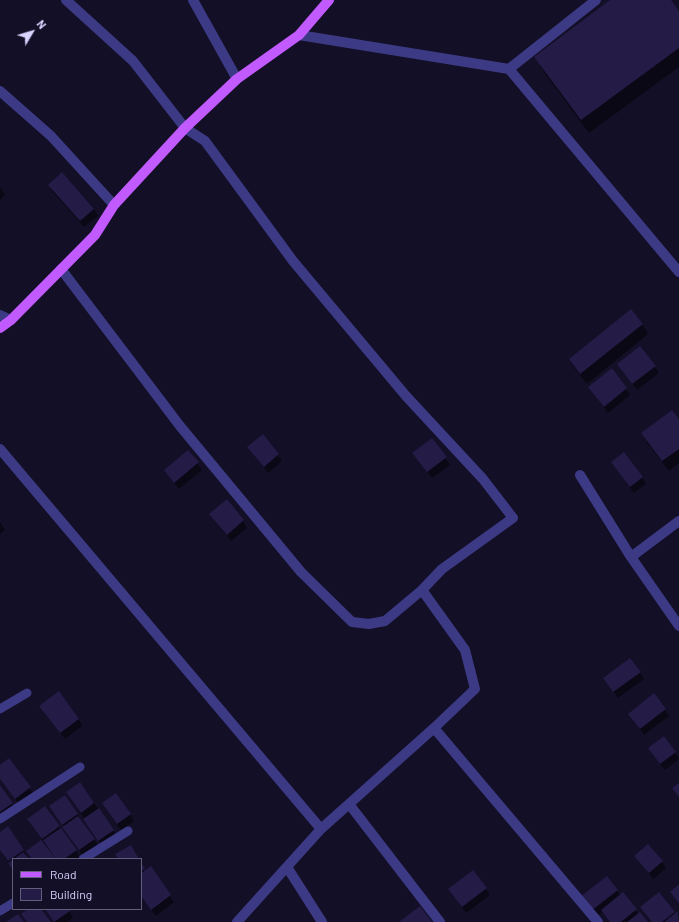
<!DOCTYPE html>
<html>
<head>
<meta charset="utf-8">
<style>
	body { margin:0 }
	#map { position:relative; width:679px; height:922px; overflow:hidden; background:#130f26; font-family:Barlow,sans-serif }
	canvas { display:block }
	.legend { position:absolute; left:12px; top:858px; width:130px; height:52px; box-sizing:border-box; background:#130f26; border:1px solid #625e7d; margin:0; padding:5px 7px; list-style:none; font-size:12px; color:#d9d4ff }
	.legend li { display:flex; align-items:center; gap:8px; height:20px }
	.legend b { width:20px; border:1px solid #625e7d }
	.north { position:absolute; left:12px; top:12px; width:40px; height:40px; -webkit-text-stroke:3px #130f26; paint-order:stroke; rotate:52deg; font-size:11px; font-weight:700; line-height:16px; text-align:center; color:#d9d4ff }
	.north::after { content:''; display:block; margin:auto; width:14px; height:18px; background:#d9d4ff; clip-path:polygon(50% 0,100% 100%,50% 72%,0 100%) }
</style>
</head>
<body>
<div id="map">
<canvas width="679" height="922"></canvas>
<ul class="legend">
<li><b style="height:5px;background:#c25bff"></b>Road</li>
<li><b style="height:11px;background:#241b47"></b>Building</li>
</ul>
<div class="north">N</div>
</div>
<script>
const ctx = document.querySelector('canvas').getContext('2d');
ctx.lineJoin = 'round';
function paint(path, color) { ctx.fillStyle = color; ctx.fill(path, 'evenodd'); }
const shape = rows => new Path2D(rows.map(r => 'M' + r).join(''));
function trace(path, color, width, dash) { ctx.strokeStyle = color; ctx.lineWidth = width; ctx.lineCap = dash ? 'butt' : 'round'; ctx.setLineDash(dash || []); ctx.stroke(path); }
paint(shape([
	[612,0,670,0,679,13,679,67,589,133,543,71,535,57],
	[62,173,94,209,98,216,84,227,53,192,49,185],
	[0,187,5,195,0,200],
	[642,324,648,334,587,384,576,370,570,360],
	[655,367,659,373,637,390,622,370],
	[612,369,630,395,608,413,589,387],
	[679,421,679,463,669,471,648,444,642,434],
	[263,435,282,461,268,473,249,447],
	[432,439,450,465,432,478,413,453],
	[188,451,202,470,179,489,165,471],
	[612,462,642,477,646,484,634,493],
	[227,501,243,521,247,528,231,541,215,521,211,514],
	[0,522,5,530,0,534],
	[640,672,644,679,618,698,604,679],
	[665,710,669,716,644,735,629,714],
	[44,713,79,719,82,726,65,739],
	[675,752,679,759,665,770,653,755],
	[9,760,34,795,20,805,0,779,0,767],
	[0,787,16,810,0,821],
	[71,799,94,803,117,837,103,847],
	[103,804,130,814,134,821,121,830],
	[55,813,77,814,98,846,83,856],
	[32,826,59,826,80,857,77,859,32,859,27,851,51,855,53,854],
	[0,833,23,850,27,857,26,857,27,859,13,859,13,870,0,850],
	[636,856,662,862,666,868,653,879],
	[141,864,145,871,150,868,174,902,156,916,141,896],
	[473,871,490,895,466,913,449,889],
	[617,891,620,896,647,922,610,922,603,912,595,917,585,904],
	[642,907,674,912,675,915,678,912,679,914,679,922,652,922],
	[45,909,68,909,73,918,67,922,54,922]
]), '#0007');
paint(shape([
	[610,0,671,0,679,11,679,48,581,120,534,57],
	[62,172,94,209,80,221,48,185],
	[631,309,643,324,580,374,569,359],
	[640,346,656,366,632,384,617,364],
	[612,368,627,388,604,407,588,387],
	[672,410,679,419,679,449,662,461,641,433],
	[263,434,279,454,264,467,247,447],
	[432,438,447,457,427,472,412,453],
	[188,450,199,462,174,483,164,470],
	[624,452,643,477,630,487,611,462],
	[227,499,244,520,227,535,209,514],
	[630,658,641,672,613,692,603,678],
	[59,691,79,719,60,733,39,706],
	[654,693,666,709,640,729,628,714],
	[664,736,676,752,660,764,648,748],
	[9,758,31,787,15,799,0,779,0,765],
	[80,782,94,803,81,813,66,792],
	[679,783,679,797,672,788],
	[0,785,13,803,0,812],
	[116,793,131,814,117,824,102,803],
	[65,795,78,814,62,825,49,806],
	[45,806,60,826,42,839,27,819],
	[99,808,114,830,98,841,83,819],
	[78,816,95,839,79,850,62,827],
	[8,826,24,850,8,861,0,850,0,832],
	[61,828,77,850,64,859,56,859,43,840],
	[41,840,56,859,32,859,26,851],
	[648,844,663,861,649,873,634,856],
	[131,845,139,859,118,859,115,854],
	[23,852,29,859,14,859],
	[13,859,13,870,8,863],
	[141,862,145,869,141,871],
	[151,866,171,895,151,910,141,896,141,873],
	[473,870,487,888,462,907,448,889],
	[607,876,618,890,591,911,580,897],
	[679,884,679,903,670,892],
	[623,892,637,909,621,922,610,922,601,910],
	[659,892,675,912,662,922,652,922,640,907],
	[420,906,432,922,399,922],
	[28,909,41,909,51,922,27,922,21,914],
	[45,909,69,909,70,911,54,922],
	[678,911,679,922,664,922],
	[640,912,648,922,627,922],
	[18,914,24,922,6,922]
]), '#241b47');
trace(shape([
	[0,709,27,693],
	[0,819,80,767],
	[83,859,128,831],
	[0,911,13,903]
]), '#3d3a85', 9);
trace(shape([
	[193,0,237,79],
	[596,0,509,69,679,272],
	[299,35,509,69],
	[0,91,51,136,114,205],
	[61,269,180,426,301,572,352,622,369,624,385,621,422,590,442,569,513,518,483,479,406,396,293,261,205,141,185,128,133,61,66,0],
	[0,315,11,320],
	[0,449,321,829],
	[580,475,631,557,679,626],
	[631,557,679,521],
	[434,728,598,922],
	[349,804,440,922],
	[287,867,322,922],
	[237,922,321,829,434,728,475,689,465,650,422,590]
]), '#3d3a85', 10);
trace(shape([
	[0,328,11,320,95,235,114,205,185,128,237,79,299,35,329,0]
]), '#c25bff', 10);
</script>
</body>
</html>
